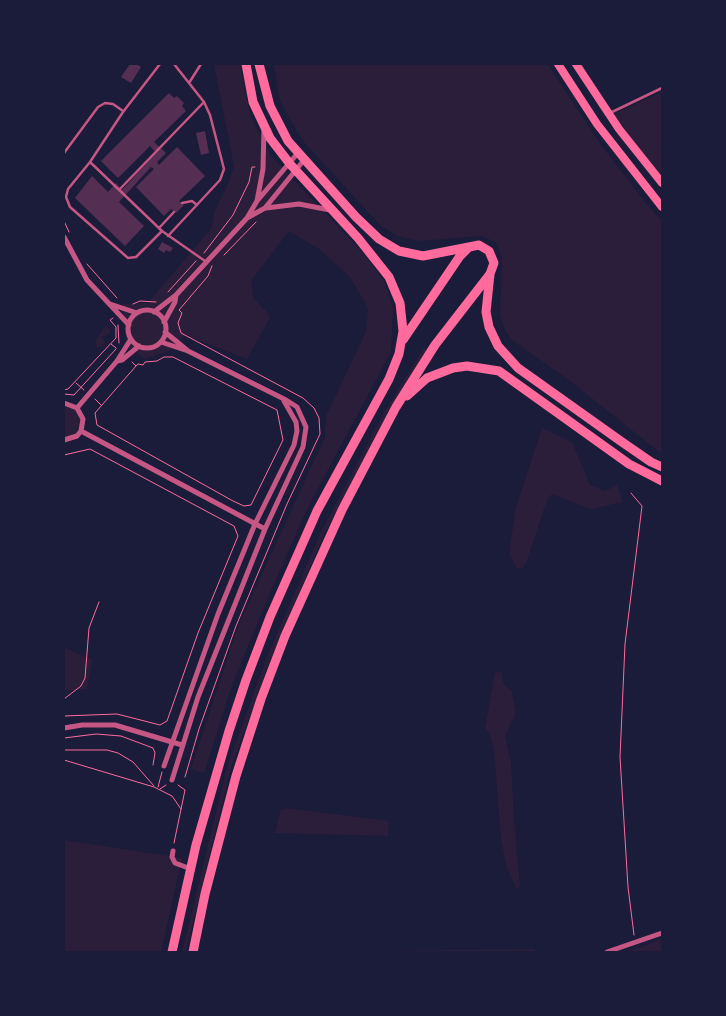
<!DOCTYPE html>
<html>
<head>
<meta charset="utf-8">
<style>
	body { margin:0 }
	#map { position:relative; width:726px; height:1016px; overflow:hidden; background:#1b1b3a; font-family:"Libre Baskerville",serif }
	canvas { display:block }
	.frame { position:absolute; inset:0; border:65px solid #1b1b3a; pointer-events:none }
</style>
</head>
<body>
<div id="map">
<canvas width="726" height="1016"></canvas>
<div class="frame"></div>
</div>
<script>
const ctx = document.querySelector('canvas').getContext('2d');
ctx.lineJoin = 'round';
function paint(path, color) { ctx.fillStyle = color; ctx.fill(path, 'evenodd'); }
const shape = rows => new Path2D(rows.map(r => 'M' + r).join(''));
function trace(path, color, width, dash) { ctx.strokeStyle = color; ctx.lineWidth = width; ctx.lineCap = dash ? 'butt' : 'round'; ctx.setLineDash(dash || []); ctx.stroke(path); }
paint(shape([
	[214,64,240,64,250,115,271,156,367,257,385,283,393,308,391,352,308,507,273,586,233,682,204,773,191,769,238,626,325,437,326,416,366,332,368,308,350,277,319,249,289,231,251,281,254,299,267,312,270,318,247,359,185,335,169,351,145,359,126,345,122,304,148,303,202,239,211,229,215,210,228,184,234,167],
	[274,64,547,64,601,145,645,202,662,221,662,454,565,377,513,341,506,332,500,316,502,259,497,243,482,236,419,241,397,236,380,225,302,140,280,101],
	[662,92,662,183,612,115],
	[106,325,111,331,108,335,102,337,105,342,102,347,97,348,95,341],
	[424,347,427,350,386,416,324,535,270,661,231,768,186,952,182,952,227,767,266,659,320,534,383,414],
	[65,406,75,409,80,417,81,423,77,433,64,438],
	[542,428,572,442,590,485,605,491,617,485,623,502,591,509,552,494,547,500,527,561,523,568,517,569,509,553,516,507],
	[64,647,92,660,87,689,64,691],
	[501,671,504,684,512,692,516,712,505,736,511,762,514,819,520,886,517,890,507,868,501,840,494,749,490,735,485,728,495,673],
	[286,808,389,821,388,836,275,833,280,811],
	[64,840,182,858,161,952,64,952],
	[662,939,662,952,623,952,641,947],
	[534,949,536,952,291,952]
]), '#2a1e3b');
paint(shape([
	[130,64,136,64,141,67,131,83,121,77],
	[169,93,174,98,177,96,184,103,182,106,186,111,154,142,166,153,157,162,159,165,177,147,205,176,179,201,184,205,176,213,171,209,164,216,136,187,154,169,151,167,119,202,144,226,125,246,75,198,92,176,108,192,116,183,122,190,156,153,150,146,118,178,101,161],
	[205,131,209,153,201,155,196,133],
	[162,242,173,248,170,252,166,250,164,253,158,249]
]), '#542f53');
trace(shape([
	[64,221,69,232],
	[204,253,233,215,249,182,252,167,255,167],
	[224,255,256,222],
	[87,264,117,298],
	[168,292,196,261],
	[133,304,140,301,156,302],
	[118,325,119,343],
	[111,344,116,348],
	[132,362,136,366,138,364,143,365,145,362,157,361,164,357,173,357,277,410,283,440,251,505,244,506,233,501,97,425,95,413,136,366],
	[76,383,84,390],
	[64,390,68,389,116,338,116,327,110,320,113,318],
	[64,394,74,395,116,349],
	[95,399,101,405],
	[64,455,90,449,234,526,238,536,198,633,167,721,160,725,117,714,64,716],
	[631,493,642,506,625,644,620,757,628,887,634,935],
	[64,699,81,686,85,678,89,628,99,602],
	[64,738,96,734,121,736,153,748,155,753,153,765],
	[64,750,107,750,118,753,133,762,154,786],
	[64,760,154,787,172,796,181,809],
	[185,777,199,729,236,626,287,504,320,434,319,418,314,408,303,398,181,333,178,323,182,313,179,310,208,276,212,266],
	[158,787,162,772],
	[160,789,166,785],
	[174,843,185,790,178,785]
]), '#ff6b9d', 1);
trace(shape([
	[160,64,123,112,90,162,68,189,66,197,70,207,128,258,136,257,162,231],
	[189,83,201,64],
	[610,113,662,88],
	[64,153,98,107,105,103,113,104,123,111],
	[90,162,162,231,205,261],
	[119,190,204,102],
	[182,203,192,201,197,205],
	[159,228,174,212],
	[168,236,220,180,224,169,210,115,204,102,174,64]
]), '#c65784', 2.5);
trace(shape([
	[257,201,263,169,264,128],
	[266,208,299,204,330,210],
	[247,218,265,208,304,160],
	[64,237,87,280,129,325],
	[110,304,137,313],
	'128 329a19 19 0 1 1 38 0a19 19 0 1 1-38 0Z',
	[154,312,176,295,247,218,257,201,297,154],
	[164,322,175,302,176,295],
	[165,332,188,351],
	[161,342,188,351,286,400,297,407,306,427,303,447,265,529,198,697,172,780],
	[117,361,122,360,139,346],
	[64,403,77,408,83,419,81,431,77,436,64,440],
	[77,408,117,361,131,339],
	[81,431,265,529],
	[64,728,82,725,115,725,182,745],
	[164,766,218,614,255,524,294,445,297,431,296,422,284,401],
	[173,851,172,857,175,863,191,869],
	[607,952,662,933]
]), '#c65784', 5);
trace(shape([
	[558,64,597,124,662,207],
	[576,64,619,129,662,183]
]), '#ff6b9d', 8);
trace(shape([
	[490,274,486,312,489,327,498,346,518,368,622,442,651,462,662,467],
	[403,340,460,256,469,247],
	[407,396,427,378,453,368,467,366,499,371,629,464,662,481],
	[172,952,196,845,229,731,246,680,270,617,317,511,389,379,399,354,403,331,400,303,389,277,358,238,290,164,270,138,253,102,246,64],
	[193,952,205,894,236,776,261,699,285,636,342,510,396,407,435,345,490,274,494,263,489,251,479,245,423,256,399,251,379,239,356,217,288,141,270,106,259,64]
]), '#ff6b9d', 9);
</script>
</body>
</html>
